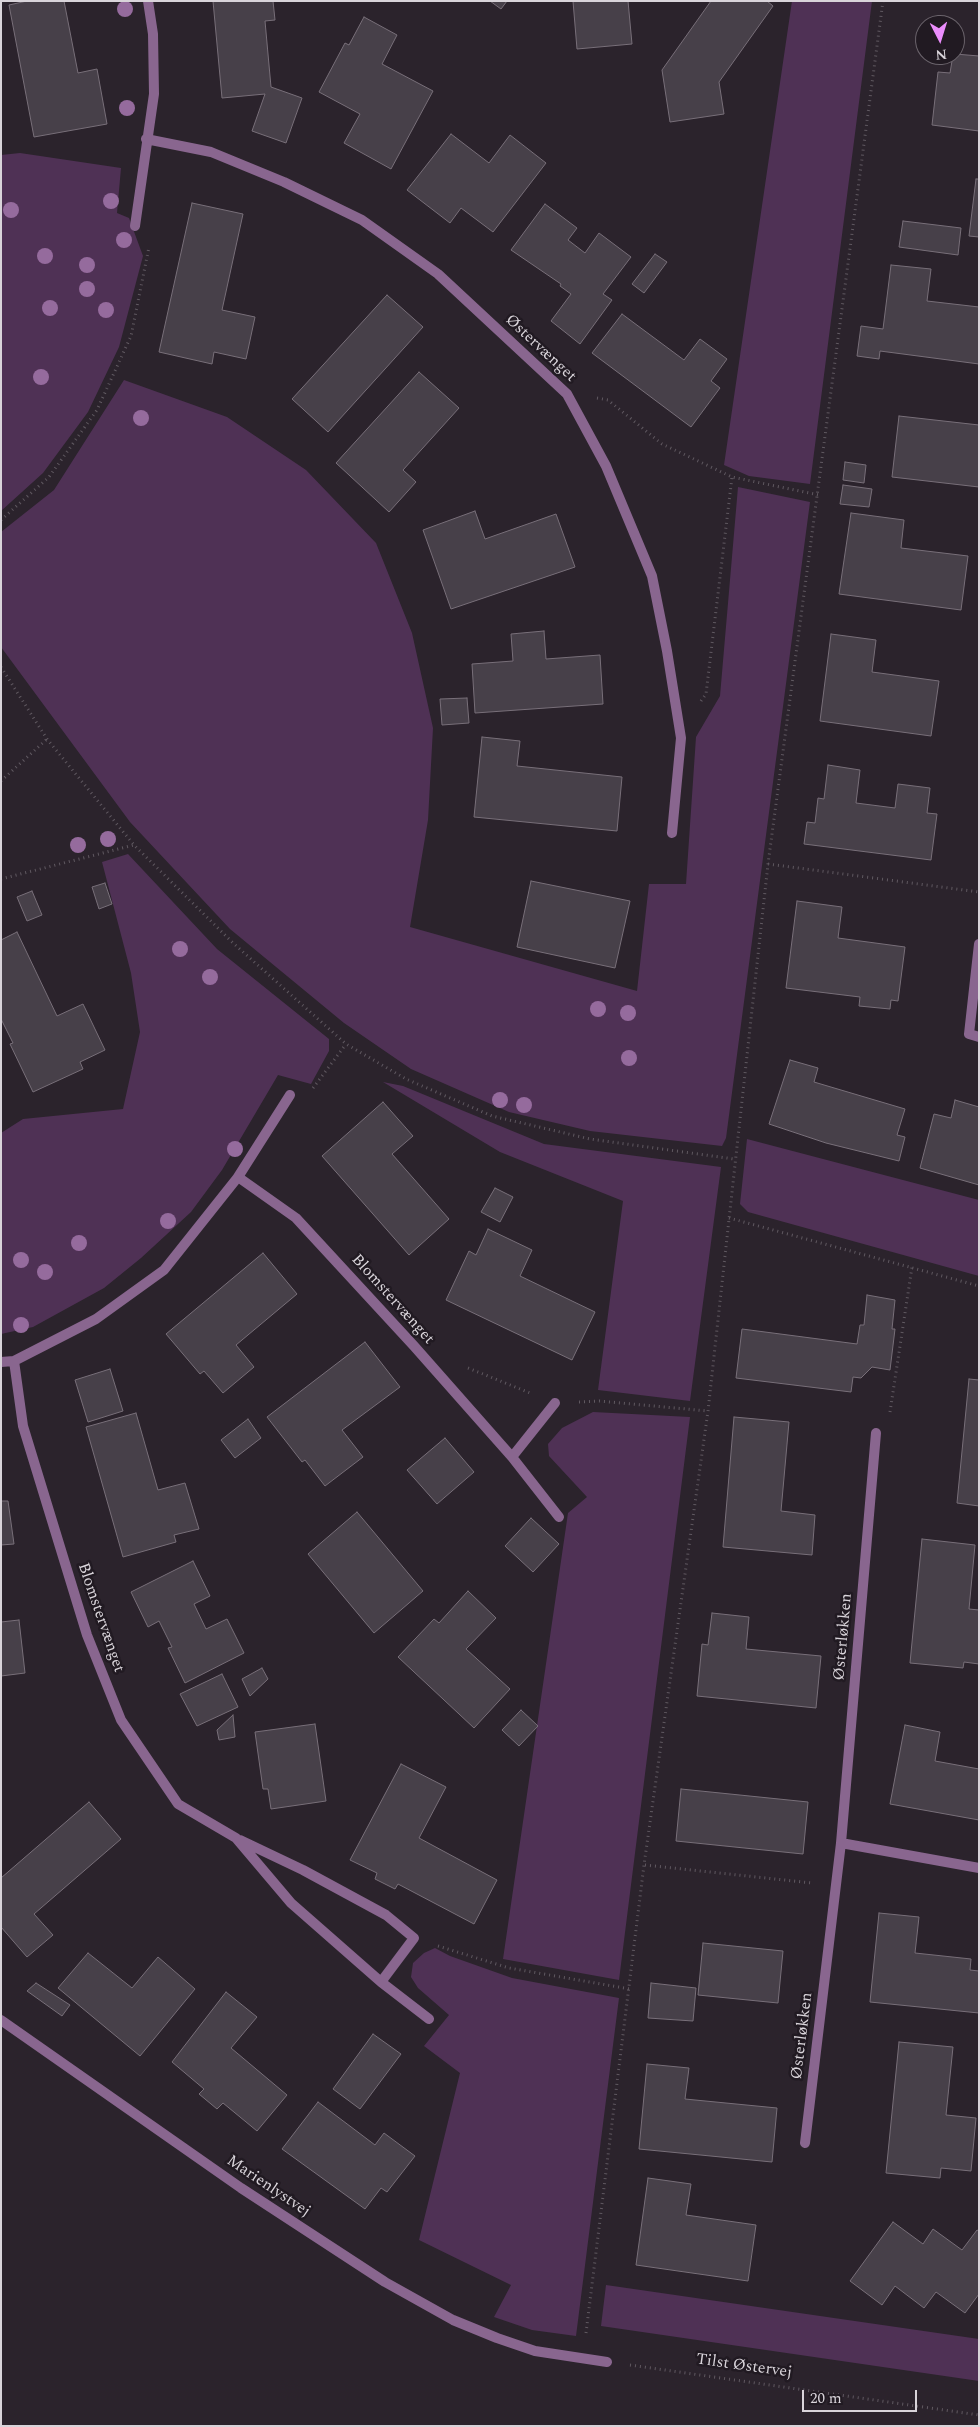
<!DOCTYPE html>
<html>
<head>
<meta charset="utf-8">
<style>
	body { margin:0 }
	#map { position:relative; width:980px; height:2427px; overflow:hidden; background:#2b232c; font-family:Spectral,serif }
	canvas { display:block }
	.frame { position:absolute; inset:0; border:2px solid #d9d4da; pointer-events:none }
	.north { position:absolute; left:915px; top:15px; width:50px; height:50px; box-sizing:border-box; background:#211a22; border:1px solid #6b646c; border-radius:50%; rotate:175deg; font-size:14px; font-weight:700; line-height:20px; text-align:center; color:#d9d4da }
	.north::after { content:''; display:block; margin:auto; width:18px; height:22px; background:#eb8dfc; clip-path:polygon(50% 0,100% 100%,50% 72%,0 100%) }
	.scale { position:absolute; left:802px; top:2390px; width:115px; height:22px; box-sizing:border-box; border:2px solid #d9d4da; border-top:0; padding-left:6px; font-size:15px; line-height:18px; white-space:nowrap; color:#d9d4da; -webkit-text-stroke:4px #211a22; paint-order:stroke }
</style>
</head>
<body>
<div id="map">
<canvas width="980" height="2427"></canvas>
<div class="frame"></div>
<div class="north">N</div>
<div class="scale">20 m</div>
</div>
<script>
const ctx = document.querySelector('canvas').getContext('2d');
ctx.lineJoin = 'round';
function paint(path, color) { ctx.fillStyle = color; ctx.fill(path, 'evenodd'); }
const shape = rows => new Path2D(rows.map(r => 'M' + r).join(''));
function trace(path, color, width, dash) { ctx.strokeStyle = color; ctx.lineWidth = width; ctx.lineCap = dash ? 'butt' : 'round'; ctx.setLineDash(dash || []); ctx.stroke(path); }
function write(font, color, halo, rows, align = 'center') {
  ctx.font = font + ' Spectral,serif'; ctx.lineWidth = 5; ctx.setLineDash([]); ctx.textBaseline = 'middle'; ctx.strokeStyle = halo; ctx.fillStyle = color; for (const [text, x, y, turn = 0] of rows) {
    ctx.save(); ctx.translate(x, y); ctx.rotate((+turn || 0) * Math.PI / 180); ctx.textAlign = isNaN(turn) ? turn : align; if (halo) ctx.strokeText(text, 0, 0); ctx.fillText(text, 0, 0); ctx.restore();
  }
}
paint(shape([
	[792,1,872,1,810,484,749,476,724,465],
	[20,153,121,168,117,213,129,218,143,256,119,347,88,412,43,473,1,511,1,155],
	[124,380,227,417,306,470,376,543,412,633,433,728,428,820,410,927,637,991,649,884,686,884,696,737,720,696,738,487,810,502,726,1138,722,1146,590,1131,509,1112,411,1069,344,1023,230,929,130,822,1,647,1,532,54,490],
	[128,854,217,949,329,1039,329,1051,311,1084,278,1075,222,1170,191,1212,141,1258,104,1288,33,1327,1,1334,1,1133,23,1119,123,1109,140,1032,131,973,102,862],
	[383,1082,403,1086,544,1144,721,1167,690,1401,598,1390,623,1201,500,1152],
	[747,1139,979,1200,979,1276,748,1212,740,1204],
	[593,1412,690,1417,619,1980,503,1959,568,1513,587,1497,549,1456,548,1444,562,1428],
	[435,1948,450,1956,512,1978,619,1998,576,2336,532,2330,494,2317,511,2285,419,2240,460,2073,424,2046,449,2015,418,1988,411,1977,413,1963,424,1953],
	[606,2285,979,2339,979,2381,601,2326]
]), '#4f3155');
const building = shape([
	[27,1,64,1,78,73,97,69,107,124,34,137,9,5,27,1],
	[213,1,273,1,275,20,265,21,271,87,302,98,286,143,252,131,265,94,222,98,213,1],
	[490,1,507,1,501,9,490,1],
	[573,1,628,1,632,44,577,49,573,1],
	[711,1,767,1,773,6,719,82,724,114,670,122,662,70,711,1],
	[364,17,397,35,382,64,433,91,391,169,344,143,360,114,319,92,345,43,349,45,364,17],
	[955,54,979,56,979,131,932,125,938,72,950,73,953,55,955,54],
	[451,134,489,163,510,135,546,163,493,232,461,208,450,223,407,190,451,134],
	[976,179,979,179,979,237,969,236,976,179],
	[192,203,243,214,222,310,255,317,246,359,214,352,212,364,159,352,192,203],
	[545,204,577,228,568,240,585,253,599,233,631,257,603,294,612,300,580,344,551,321,571,294,560,286,561,284,511,250,545,204],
	[903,221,961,228,958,255,899,247,903,221],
	[655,254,667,262,644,293,632,284,655,254],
	[891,265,931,269,927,301,979,307,979,364,880,351,879,359,857,356,861,326,883,329,891,265],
	[387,295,423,327,328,432,292,399,387,295],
	[622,314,684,360,700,339,727,359,711,381,720,388,691,427,592,353,622,314],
	[419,372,459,408,403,470,416,482,389,512,336,463,419,372],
	[899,416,979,425,979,487,892,477,899,416],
	[845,462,866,465,864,483,843,480,845,462],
	[843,485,872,489,869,507,840,504,843,485],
	[475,511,485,539,556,514,575,567,451,609,423,530,475,511],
	[851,513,904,520,901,548,968,556,961,610,839,594,851,513],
	[544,631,546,659,600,655,603,704,475,713,472,664,513,661,511,634,544,631],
	[831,634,876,640,872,672,939,681,931,736,820,721,831,634],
	[467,698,469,723,442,725,440,699,467,698],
	[482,737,520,741,517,766,622,777,617,831,474,817,482,737],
	[828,765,860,770,856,803,895,808,898,784,930,788,927,813,937,814,931,860,804,844,807,822,815,823,818,798,824,799,828,765],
	[531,881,630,901,615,968,517,947,531,881],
	[105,883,112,904,99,909,92,887,105,883],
	[32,891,42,915,27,921,17,897,32,891],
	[797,901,842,907,838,938,905,947,898,1001,891,1000,890,1009,859,1006,860,997,786,988,797,901],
	[17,932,57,1016,83,1004,105,1050,80,1062,83,1069,33,1092,10,1044,13,1043,1,1019,1,940,17,932],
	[790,1060,818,1068,814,1082,905,1109,897,1135,905,1137,899,1161,826,1143,769,1124,790,1060],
	[955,1100,979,1107,979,1185,920,1168,934,1114,951,1118,955,1100],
	[383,1102,413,1136,392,1154,449,1219,409,1255,322,1156,383,1102],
	[495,1188,513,1197,500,1222,481,1212,495,1188],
	[488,1229,532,1250,520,1276,595,1312,572,1360,446,1300,469,1251,476,1255,488,1229],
	[263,1253,297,1294,236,1345,254,1367,223,1393,204,1371,200,1374,166,1334,263,1253],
	[867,1295,895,1300,892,1329,895,1329,890,1370,872,1367,861,1378,853,1377,851,1392,736,1378,742,1329,857,1344,860,1325,864,1325,867,1295],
	[365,1342,400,1387,342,1430,363,1457,325,1486,305,1460,302,1462,267,1417,365,1342],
	[110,1369,123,1411,88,1422,75,1380,110,1369],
	[969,1379,979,1380,979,1506,957,1503,969,1379],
	[136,1413,158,1490,185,1483,199,1529,174,1535,176,1542,123,1557,86,1427,136,1413],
	[734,1417,789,1422,781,1511,815,1515,812,1555,723,1547,734,1417],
	[248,1419,261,1438,235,1458,221,1440,248,1419],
	[445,1438,474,1472,437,1504,407,1470,445,1438],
	[1,1501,8,1501,14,1544,1,1545,1,1501],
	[357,1512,423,1591,374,1633,308,1554,357,1512],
	[531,1518,559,1544,533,1572,505,1546,531,1518],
	[922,1539,975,1545,969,1609,979,1610,979,1664,964,1662,963,1668,910,1663,922,1539],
	[193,1561,210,1596,194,1604,206,1629,227,1619,244,1653,185,1683,168,1648,172,1647,159,1621,148,1627,131,1592,193,1561],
	[468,1591,496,1618,466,1649,510,1689,474,1728,398,1657,434,1619,439,1623,468,1591],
	[712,1613,749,1617,746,1649,821,1656,816,1708,697,1696,702,1644,708,1645,712,1613],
	[19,1620,25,1673,1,1676,1,1622,19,1620],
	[262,1668,268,1679,250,1696,242,1679,262,1668],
	[222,1674,238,1707,197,1726,180,1694,222,1674],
	[521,1710,538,1726,519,1746,502,1730,521,1710],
	[233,1715,235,1737,219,1740,217,1730,233,1715],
	[315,1724,326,1801,271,1809,268,1789,263,1789,255,1732,315,1724],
	[905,1725,940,1732,935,1761,979,1769,979,1820,890,1804,905,1725],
	[401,1764,446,1787,419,1838,497,1880,474,1924,398,1884,395,1889,375,1879,377,1873,350,1860,401,1764],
	[681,1789,808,1802,803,1854,676,1841,681,1789],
	[89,1802,121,1839,34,1914,53,1935,27,1957,1,1927,1,1878,89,1802],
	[879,1913,919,1917,915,1953,971,1959,970,1970,979,1971,979,2013,870,2002,879,1913],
	[703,1943,783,1951,778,2003,698,1995,703,1943],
	[88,1953,132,1988,158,1957,195,1989,140,2056,58,1988,88,1953],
	[36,1983,70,2005,62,2016,27,1991,36,1983],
	[651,1983,696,1988,693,2021,648,2018,651,1983],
	[226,1992,257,2017,231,2048,287,2095,257,2131,223,2103,217,2109,199,2094,204,2089,172,2062,226,1992],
	[373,2034,401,2054,360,2109,333,2089,373,2034],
	[899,2042,953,2047,946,2115,976,2118,971,2171,941,2168,940,2178,886,2173,899,2042],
	[647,2064,689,2068,685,2099,777,2108,772,2162,639,2149,647,2064],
	[318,2102,375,2145,384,2133,415,2156,387,2192,381,2188,365,2209,282,2149,318,2102],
	[648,2178,691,2184,686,2215,756,2225,748,2281,636,2265,648,2178],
	[893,2222,923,2244,933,2229,962,2250,977,2230,979,2231,979,2294,965,2313,936,2292,924,2308,895,2286,882,2305,850,2281,893,2222]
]);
paint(building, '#474049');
trace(building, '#786f79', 1);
trace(shape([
	[597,398,608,400,662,444,732,477,819,495],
	[1,520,49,477,97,410,131,336,149,247],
	[1,667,47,739,134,845,233,943,346,1044,406,1079,492,1116,590,1139,734,1159],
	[701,701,706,694,732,477],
	[1,781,47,739],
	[768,864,979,892],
	[1,879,134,845],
	[313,1088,346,1044],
	[729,1218,979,1286],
	[468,1368,530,1393],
	[579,1402,599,1401,708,1411],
	[890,1412,912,1267],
	[645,1865,812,1883],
	[438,1946,509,1968,630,1989],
	[586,2333,644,1865,708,1411,768,864,883,1],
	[630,2365,979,2415]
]), '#605961', 3, [1, 4]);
trace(shape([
	[146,139,211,152,284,182,362,220,438,274,567,394,606,466,652,576,667,651,681,738,672,833],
	[135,226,154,94,153,34,148,1],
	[979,944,969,1034,979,1037],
	[238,1177,296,1218,414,1346,512,1457,559,1517],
	[14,1361,23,1426,87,1635,121,1720,178,1804,236,1838,291,1903,381,1982,429,2019],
	[1,1362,14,1361,96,1319,164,1270,238,1177,290,1095],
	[512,1457,555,1403],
	[240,1840,303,1870,386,1915,414,1938,381,1982],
	[841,1843,979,1868],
	[1,2020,241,2188,385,2282,453,2320,497,2338,535,2351,607,2362],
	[805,2143,841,1843,876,1433]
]), '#89668f', 10);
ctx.fillStyle = '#956b9d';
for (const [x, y] of [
	[125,9],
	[127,108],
	[111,201],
	[11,210],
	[124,240],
	[45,256],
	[87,265],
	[87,289],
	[50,308],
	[106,310],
	[41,377],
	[141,418],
	[108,839],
	[78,845],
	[180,949],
	[210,977],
	[598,1009],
	[628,1013],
	[629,1058],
	[500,1100],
	[524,1105],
	[235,1149],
	[168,1221],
	[79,1243],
	[21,1260],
	[45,1272],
	[21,1325]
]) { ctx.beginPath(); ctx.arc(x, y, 8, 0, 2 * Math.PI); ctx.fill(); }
write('16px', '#d9d4da', '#211a22', [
	["Østervænget",540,349,43],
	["Blomstervænget",392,1300,48],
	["Blomstervænget",100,1618,71],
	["Østerløkken",844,1637,-85],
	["Østerløkken",803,2036,-83],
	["Marienlystvej",268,2187,34],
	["Tilst Østervej",744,2367,8]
]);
</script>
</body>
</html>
